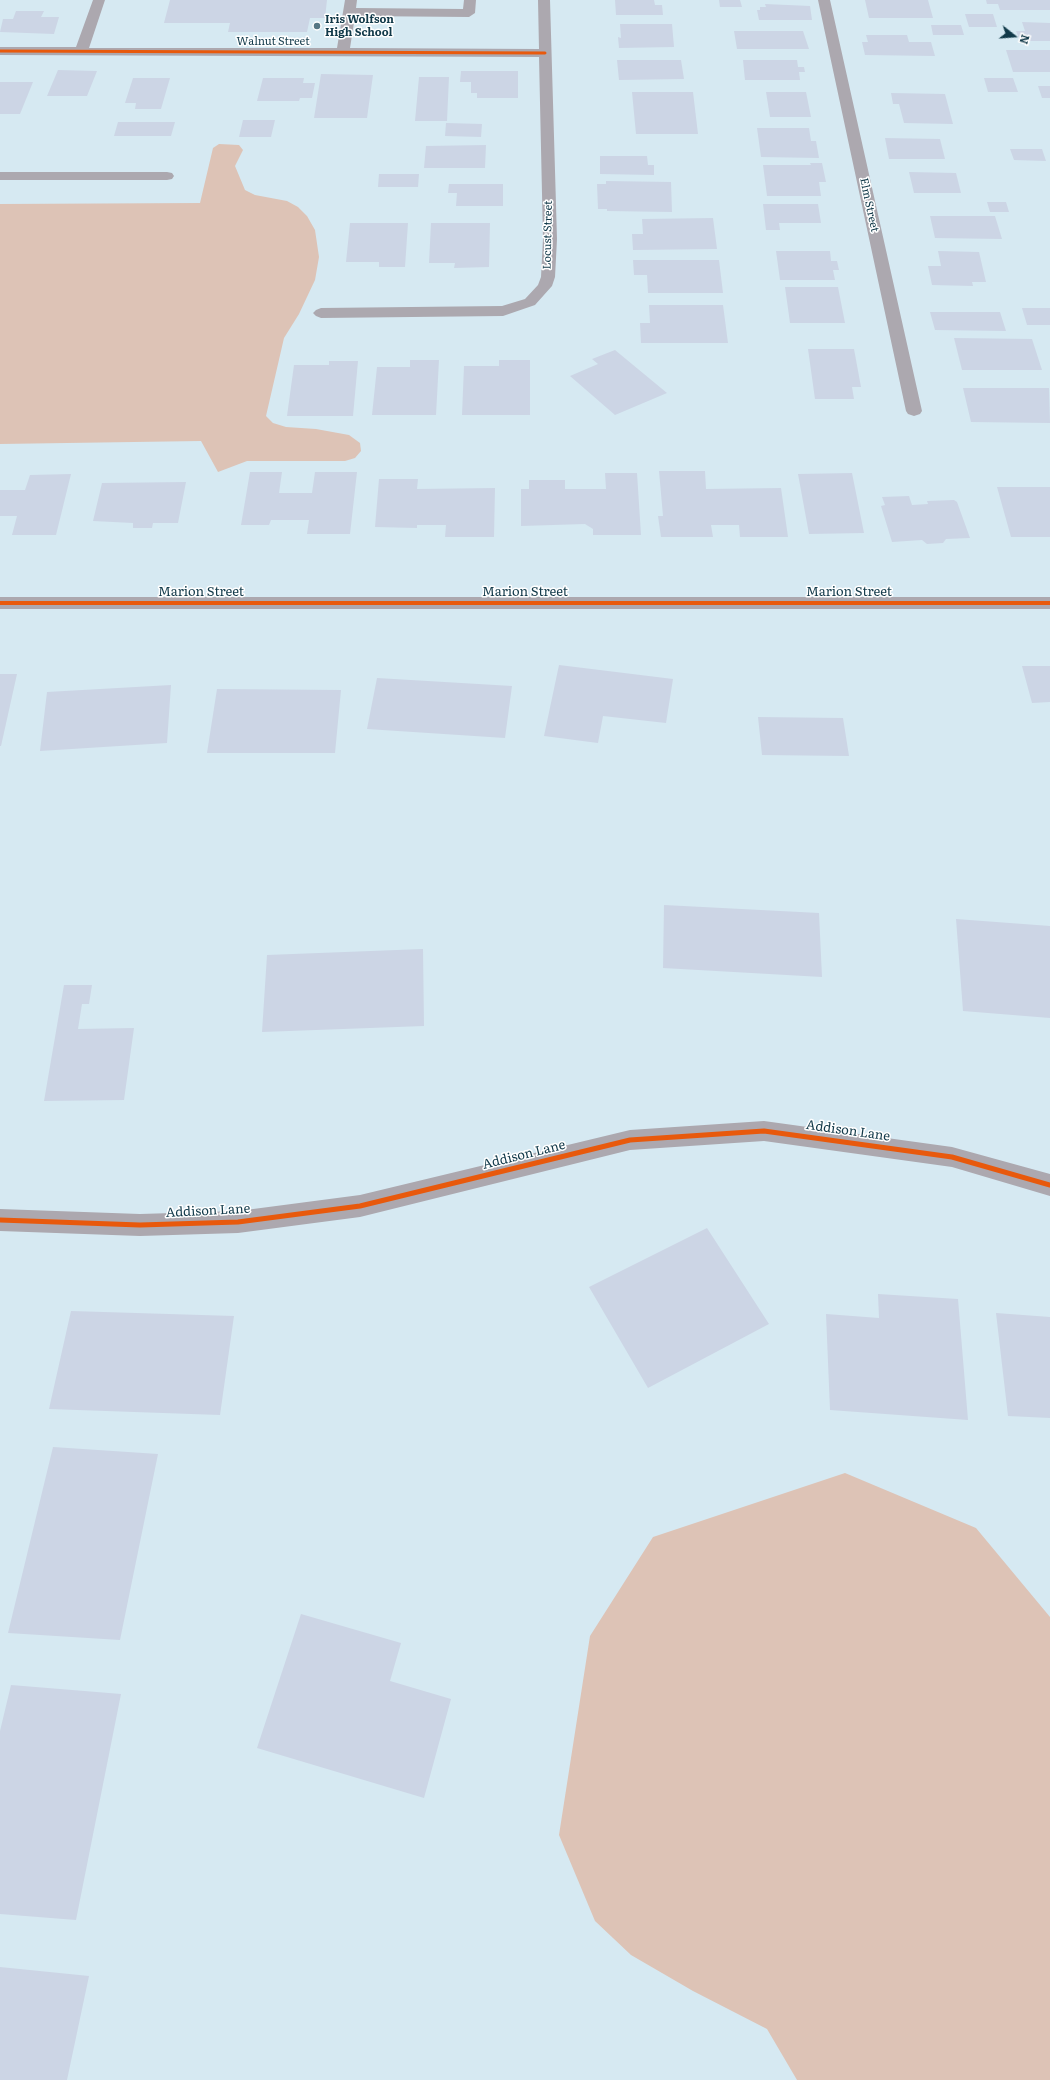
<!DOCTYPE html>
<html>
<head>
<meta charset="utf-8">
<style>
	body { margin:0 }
	#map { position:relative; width:1050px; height:2080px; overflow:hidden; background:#d6e9f2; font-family:Literata,serif }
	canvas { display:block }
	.north { position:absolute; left:994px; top:16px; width:40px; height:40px; -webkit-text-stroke:3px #fff; paint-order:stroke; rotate:107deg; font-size:11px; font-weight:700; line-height:16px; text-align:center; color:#113949 }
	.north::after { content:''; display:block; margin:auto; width:14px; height:18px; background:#113949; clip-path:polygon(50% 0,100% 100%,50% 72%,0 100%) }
</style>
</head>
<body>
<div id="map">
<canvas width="1050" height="2080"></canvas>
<div class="north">N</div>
</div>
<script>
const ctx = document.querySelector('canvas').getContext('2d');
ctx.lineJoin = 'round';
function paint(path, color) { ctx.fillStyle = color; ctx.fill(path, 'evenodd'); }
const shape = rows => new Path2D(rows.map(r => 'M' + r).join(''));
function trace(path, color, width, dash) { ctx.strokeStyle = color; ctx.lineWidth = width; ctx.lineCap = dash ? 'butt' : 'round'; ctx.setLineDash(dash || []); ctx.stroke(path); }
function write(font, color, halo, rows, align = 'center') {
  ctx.font = font + ' Literata,serif'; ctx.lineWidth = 3; ctx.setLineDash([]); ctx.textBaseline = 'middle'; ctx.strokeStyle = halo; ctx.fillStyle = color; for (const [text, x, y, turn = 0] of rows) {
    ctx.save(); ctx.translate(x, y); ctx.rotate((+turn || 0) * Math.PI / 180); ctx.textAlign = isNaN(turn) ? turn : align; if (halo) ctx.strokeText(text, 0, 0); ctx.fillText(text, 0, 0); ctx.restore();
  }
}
paint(shape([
	[219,144,239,145,243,150,235,166,245,190,255,195,287,201,298,207,307,216,315,230,319,257,315,280,299,314,284,338,266,416,273,423,286,427,316,429,349,435,360,443,361,451,355,458,345,461,247,461,218,472,201,441,0,444,0,204,200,203,213,148],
	[845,1473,976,1528,1050,1617,1050,2080,797,2080,767,2029,693,1991,631,1955,595,1921,559,1835,590,1636,653,1537]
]), '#ddc3b6');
paint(shape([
	[170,0,327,0,325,18,310,18,307,32,228,32,230,23,164,23],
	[615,0,654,0,655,5,662,5,663,15,616,15],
	[719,0,740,0,742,7,720,7],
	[865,0,928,0,933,18,869,18],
	[986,0,1050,0,1050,10,1000,10,998,4,987,4],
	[765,4,810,6,812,20,759,20,757,10,760,10,760,7,766,7],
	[16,11,44,11,41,17,59,17,54,34,0,32,3,19,13,19],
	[965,14,993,14,997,27,969,27],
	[1022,22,1050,23,1050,41,1020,41,1016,31,1025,31],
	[620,24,672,24,674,47,619,48,618,37,621,38],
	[931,25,961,25,964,35,933,35],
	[734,31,803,31,809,49,737,49],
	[866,35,907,35,909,42,931,42,935,56,865,55,862,42,868,42],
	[1006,50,1050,50,1050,72,1013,72],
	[617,60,681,60,684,79,619,80],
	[743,60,797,60,798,67,804,67,805,72,799,72,800,80,745,80],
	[58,70,97,71,87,96,47,96],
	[461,71,518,71,518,98,477,98,477,93,471,93,471,82,460,82],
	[321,74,373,75,367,118,314,118],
	[419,77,449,77,447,121,415,121],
	[133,78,170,78,161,109,135,109,136,103,125,103],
	[263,78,304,78,303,83,315,83,312,98,300,98,299,101,257,101],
	[984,78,1013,78,1018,92,988,92],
	[0,82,33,82,20,114,0,114],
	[1038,86,1050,86,1050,98,1042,98],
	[632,92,693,92,698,134,636,134],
	[766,92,806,92,811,117,770,117],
	[891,93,945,94,953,124,904,123,899,104,893,104],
	[243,120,275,120,271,137,239,137],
	[118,122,175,122,171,136,114,136],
	[446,123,482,124,481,137,445,136],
	[757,128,809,128,811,141,816,141,819,158,761,157],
	[885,138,940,139,945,159,889,159],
	[486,145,485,168,424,168,426,146],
	[1010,149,1042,149,1046,161,1014,160],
	[600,156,647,156,648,165,654,165,654,175,600,174],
	[810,163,822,163,826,182,819,182,821,196,767,196,763,165,811,165],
	[909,172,956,173,961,193,914,193],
	[379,174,419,174,418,187,378,187],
	[606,181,671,182,672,212,607,211,607,209,598,209,597,184,606,184],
	[449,184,503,184,503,206,456,206,457,193,448,193],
	[987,202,1006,202,1009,212,990,212],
	[763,204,818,204,821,223,779,223,780,230,766,230],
	[930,216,995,216,1002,239,935,238],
	[713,218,717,249,633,250,632,234,643,234,642,219],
	[350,223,408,223,405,267,379,267,379,262,346,262],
	[431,223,490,223,489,267,454,268,455,263,429,263],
	[776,251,830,251,831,261,837,261,839,270,833,270,835,280,780,280],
	[938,251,979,252,986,282,972,282,973,286,932,285,928,266,941,266],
	[633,260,719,260,723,293,648,293,647,275,634,275],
	[785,287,838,287,845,323,790,323],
	[649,305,723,305,728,343,641,343,640,323,650,323],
	[1022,308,1050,308,1050,325,1027,325],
	[930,312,1000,312,1006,331,935,330],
	[954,338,1032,339,1042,370,962,370],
	[808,349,854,349,861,387,852,387,854,399,815,399],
	[615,350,667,393,615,415,570,376,598,364,592,359],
	[410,360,439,360,436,415,372,415,377,367,410,367],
	[499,360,530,360,530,415,462,415,464,366,499,366],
	[329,361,358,361,353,416,287,416,294,365,329,365],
	[963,388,1049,388,1050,423,971,422],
	[659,471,705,471,706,489,781,488,788,537,740,537,739,525,711,525,713,537,661,537,658,516,663,516],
	[250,472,282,472,279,493,312,493,315,472,357,472,350,534,307,534,309,520,271,520,269,525,241,525],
	[605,473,637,473,641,535,593,535,593,529,585,524,521,526,521,489,529,489,529,480,565,480,565,489,606,489],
	[852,473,864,533,809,534,798,474],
	[71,474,56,535,12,535,17,516,0,516,0,490,25,490,30,475],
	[379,479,418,479,417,489,495,488,494,537,445,537,446,525,417,525,417,528,375,527],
	[186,482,178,523,153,523,152,528,133,528,133,523,93,521,102,483],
	[997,487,1050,487,1050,537,1011,537],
	[909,496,912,505,928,504,927,501,954,500,957,502,970,538,946,539,943,543,927,544,922,540,892,542,881,506,885,505,882,497],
	[559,665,673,679,666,723,603,716,598,743,544,736],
	[1022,666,1050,666,1050,702,1032,703],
	[0,674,17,674,1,746,0,746],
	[377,678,512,686,505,738,367,729],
	[171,685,167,743,40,751,47,692],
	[217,689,341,690,335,753,207,753],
	[758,717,843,718,849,756,762,755],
	[664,905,819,913,822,977,663,968],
	[956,919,1050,926,1050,1018,963,1011],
	[423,949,424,1026,262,1032,267,955],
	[64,985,92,985,89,1004,82,1004,78,1029,134,1028,124,1100,44,1101],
	[707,1228,769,1324,648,1388,589,1287],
	[878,1294,958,1299,968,1420,830,1410,826,1314,879,1318],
	[71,1311,234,1316,220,1415,49,1409],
	[996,1313,1050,1317,1050,1418,1008,1416],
	[53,1447,158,1454,120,1640,8,1633],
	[301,1614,401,1643,390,1681,451,1699,424,1798,257,1748],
	[11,1685,121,1694,76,1920,0,1914,0,1731],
	[0,1967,89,1976,67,2080,0,2080]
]), '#ccd5e5');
paint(shape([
	[93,0,105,0,89,48,337,48,345,0,357,0,356,8,463,9,464,0,476,0,475,13,469,17,355,16,350,48,539,49,538,0,550,0,557,239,555,277,552,286,535,305,503,316,321,318,316,316,313,313,316,310,321,308,502,306,525,299,538,285,541,277,543,239,539,57,0,55,0,47,76,47,93,0],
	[818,0,830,0,922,411,920,414,914,416,908,414,906,411,818,0],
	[0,172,167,172,172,173,174,176,172,179,167,180,0,180,0,172],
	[0,597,1050,597,1050,609,0,609,0,597],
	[764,1121,952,1147,1050,1174,1050,1196,952,1167,764,1141,630,1150,360,1217,238,1233,140,1236,0,1231,0,1209,140,1214,238,1211,360,1195,630,1130,764,1121]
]), '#aca8af');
trace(shape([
	[0,51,545,53]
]), '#e8590c', 3);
trace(shape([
	[0,603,1050,603]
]), '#e8590c', 4);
trace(shape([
	[0,1220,140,1225,238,1222,360,1206,630,1140,764,1131,952,1157,1050,1185]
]), '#e8590c', 5);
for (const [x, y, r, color] of [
	[317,26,4,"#567784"]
]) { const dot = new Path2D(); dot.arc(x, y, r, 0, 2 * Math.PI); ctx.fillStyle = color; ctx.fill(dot); trace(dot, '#fff', 1.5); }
write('bold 11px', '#113949', '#fff', [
	["Iris Wolfson",325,20],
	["High School",325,33]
], 'left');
write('11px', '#113949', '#fff', [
	["Walnut Street",273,42],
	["Elm Street",869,205,78],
	["Locust Street",548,235,-89]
]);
write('13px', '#113949', '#fff', [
	["Marion Street",201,592],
	["Marion Street",525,592],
	["Marion Street",849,592],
	["Addison Lane",848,1131,8],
	["Addison Lane",524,1155,-14],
	["Addison Lane",208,1211,-3]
]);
</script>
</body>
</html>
